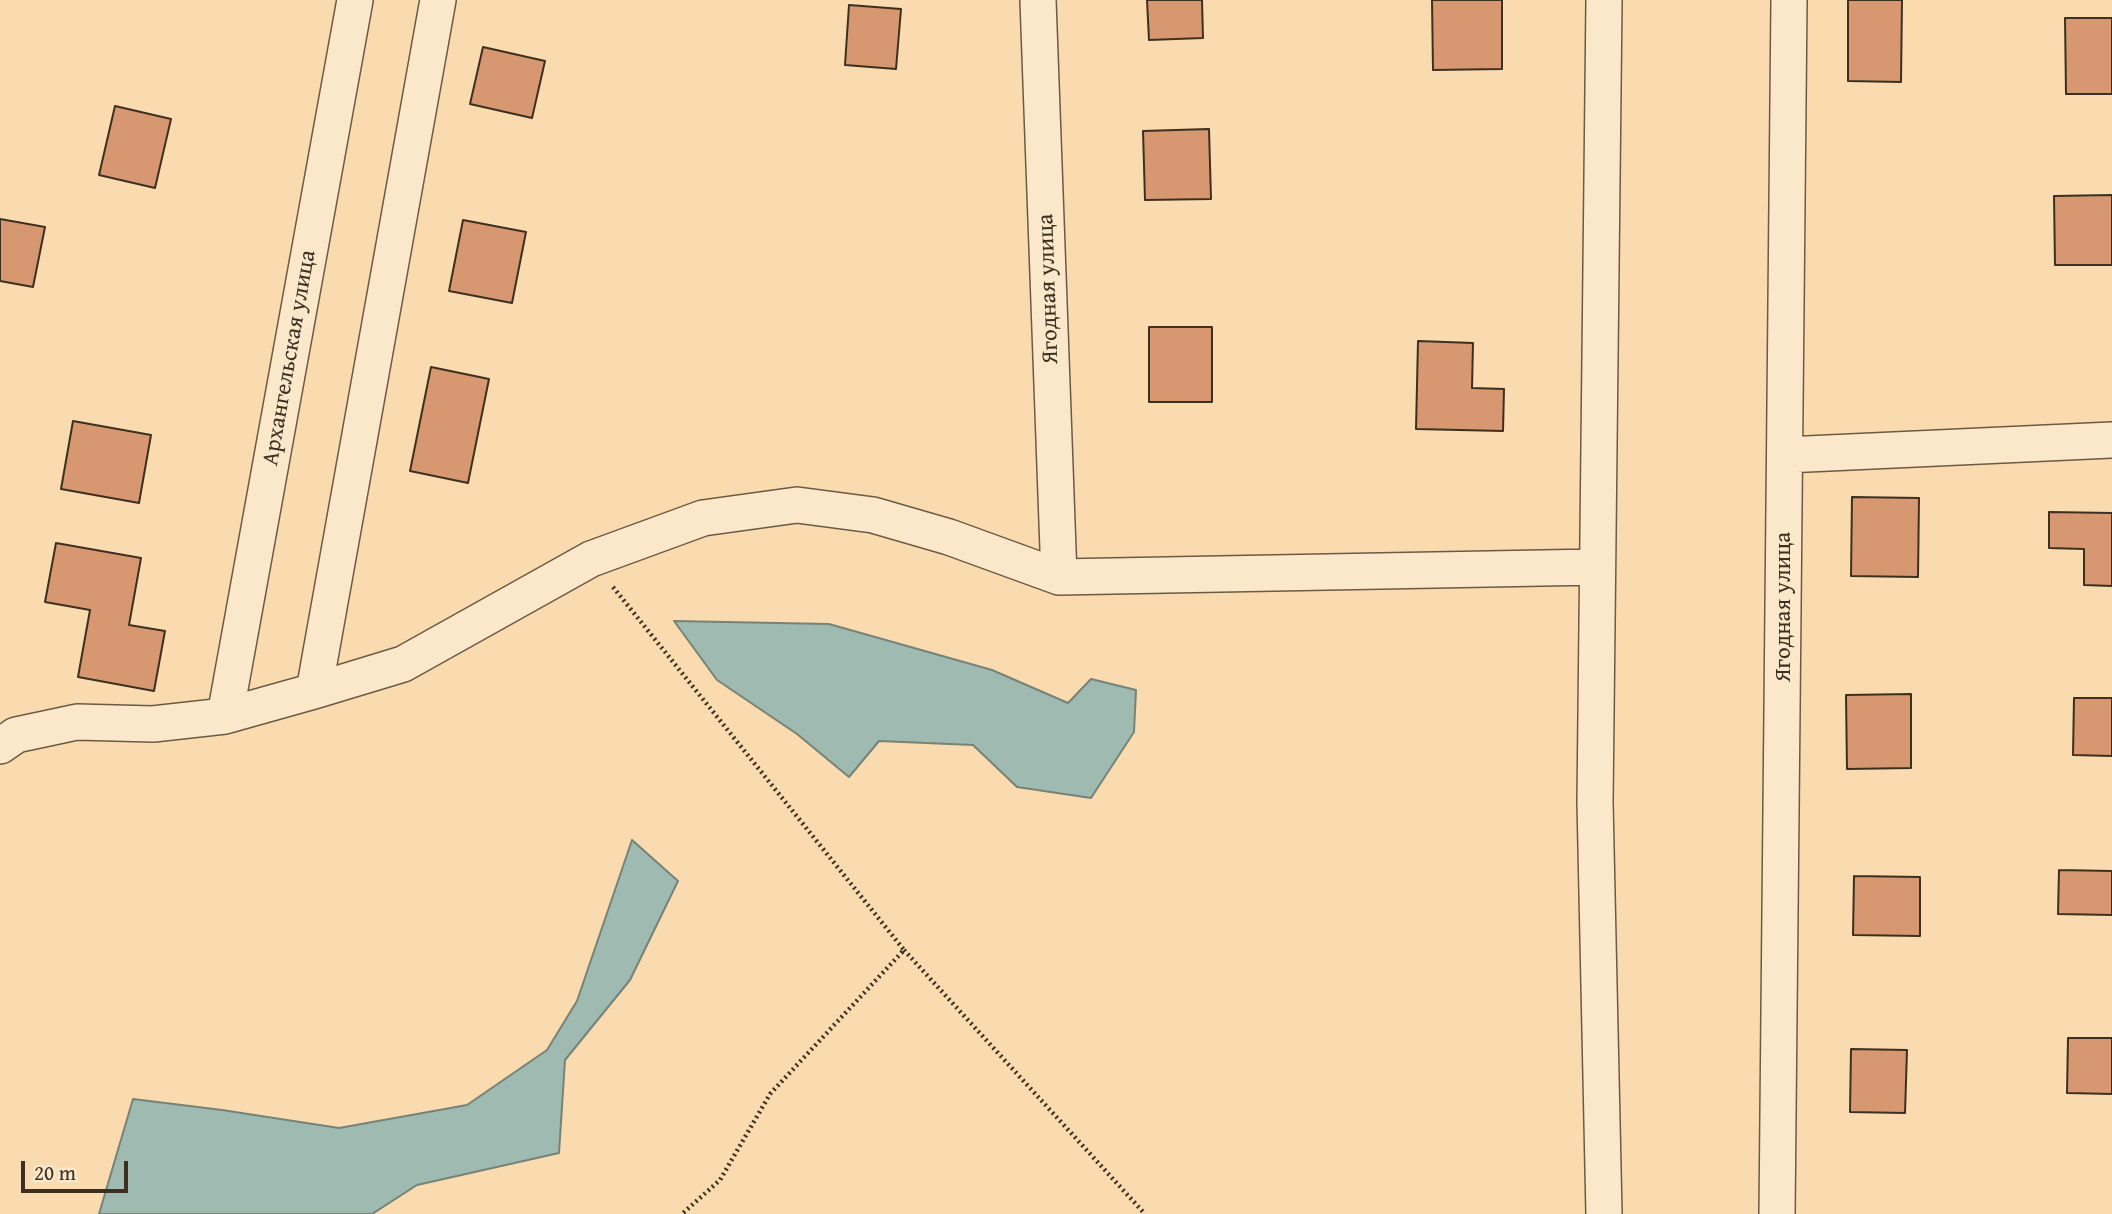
<!DOCTYPE html>
<html>
<head>
<meta charset="utf-8">
<style>
	body { margin:0 }
	#map { position:relative; width:2112px; height:1214px; overflow:hidden; background:#f9dbaf; font-family:"Gentium Book Plus",serif }
	canvas { display:block }
	.scale { position:absolute; left:21px; top:1161px; width:107px; height:32px; box-sizing:border-box; border:4px solid #3d3021; border-top:0; padding-left:9px; font-size:21px; line-height:24px; white-space:nowrap; color:#3d3021; -webkit-text-stroke:5px #fbe8cb; paint-order:stroke }
</style>
</head>
<body>
<div id="map">
<canvas width="2112" height="1214"></canvas>
<div class="scale">20 m</div>
</div>
<script>
const ctx = document.querySelector('canvas').getContext('2d');
ctx.lineJoin = 'round';
function paint(path, color) { ctx.fillStyle = color; ctx.fill(path, 'evenodd'); }
const shape = rows => new Path2D(rows.map(r => 'M' + r).join(''));
function trace(path, color, width, dash) { ctx.strokeStyle = color; ctx.lineWidth = width; ctx.lineCap = dash ? 'butt' : 'round'; ctx.setLineDash(dash || []); ctx.stroke(path); }
function write(font, color, halo, rows, align = 'center') {
  ctx.font = font + ' "Gentium Book Plus",serif'; ctx.lineWidth = 5; ctx.setLineDash([]); ctx.textBaseline = 'middle'; ctx.strokeStyle = halo; ctx.fillStyle = color; for (const [text, x, y, turn = 0] of rows) {
    ctx.save(); ctx.translate(x, y); ctx.rotate((+turn || 0) * Math.PI / 180); ctx.textAlign = isNaN(turn) ? turn : align; if (halo) ctx.strokeText(text, 0, 0); ctx.fillText(text, 0, 0); ctx.restore();
  }
}
const water = shape([
	[674,621,829,624,992,670,1068,703,1091,679,1136,690,1134,732,1091,798,1017,787,973,745,879,741,849,777,797,734,717,680,674,621],
	[632,840,678,881,630,980,565,1060,559,1153,417,1185,372,1214,99,1214,133,1099,222,1110,339,1128,467,1105,547,1050,577,1001,632,840]
]);
paint(water, '#9ebab1');
trace(water, '#778377', 2);
const building = shape([
	[1147,0,1202,0,1203,38,1149,40,1147,0],
	[1432,0,1502,0,1502,69,1433,70,1432,0],
	[1848,0,1902,0,1901,82,1848,81,1848,0],
	[849,5,901,9,896,69,845,65,849,5],
	[2065,18,2112,18,2112,94,2066,94,2065,18],
	[483,47,545,61,532,118,470,104,483,47],
	[115,106,171,119,155,188,99,175,115,106],
	[1209,129,1211,199,1145,200,1143,131,1209,129],
	[2112,195,2112,265,2055,265,2054,196,2112,195],
	[0,219,45,227,33,287,0,281,0,219],
	[463,220,526,232,512,303,449,291,463,220],
	[1149,327,1212,327,1212,402,1149,402,1149,327],
	[1418,341,1473,343,1472,388,1504,389,1503,431,1416,429,1418,341],
	[431,367,489,379,468,483,410,471,431,367],
	[73,421,151,435,139,503,61,489,73,421],
	[1852,497,1919,498,1918,577,1851,576,1852,497],
	[2049,512,2112,513,2112,586,2084,585,2084,549,2049,548,2049,512],
	[56,543,141,558,129,625,165,631,154,691,78,677,90,610,45,602,56,543],
	[1911,694,1911,768,1847,769,1846,695,1911,694],
	[2074,698,2112,698,2112,756,2073,755,2074,698],
	[2059,870,2112,871,2112,915,2058,914,2059,870],
	[1854,876,1920,877,1920,936,1853,935,1854,876],
	[2068,1038,2112,1038,2112,1094,2067,1093,2068,1038],
	[1851,1049,1907,1050,1905,1113,1850,1112,1851,1049]
]);
paint(building, '#d79871');
trace(building, '#3d3021', 2);
const street = shape([
	[1038,0,1059,577],
	[1785,455,2112,440],
	[314,691,438,0],
	[225,716,355,0],
	[0,746,16,735,77,722,153,724,225,716,314,691,403,664,591,559,703,518,797,505,873,515,949,537,1059,577,1596,567],
	[1604,1214,1595,802,1604,0],
	[1777,1214,1789,0]
]);
trace(street, '#6c5b44', 38);
trace(shape([
	[613,587,904,950,770,1094,720,1180,682,1214],
	[904,950,1145,1214]
]), '#3d3021', 4.5, [2, 3.5]);
trace(street, '#fbe8cb', 35);
write('23px', '#3d3021', '#fbe8cb', [
	["Ягодная улица",1049,289,-92],
	["Архангельская улица",290,358,-80],
	["Ягодная улица",1784,607,-90]
]);
</script>
</body>
</html>
